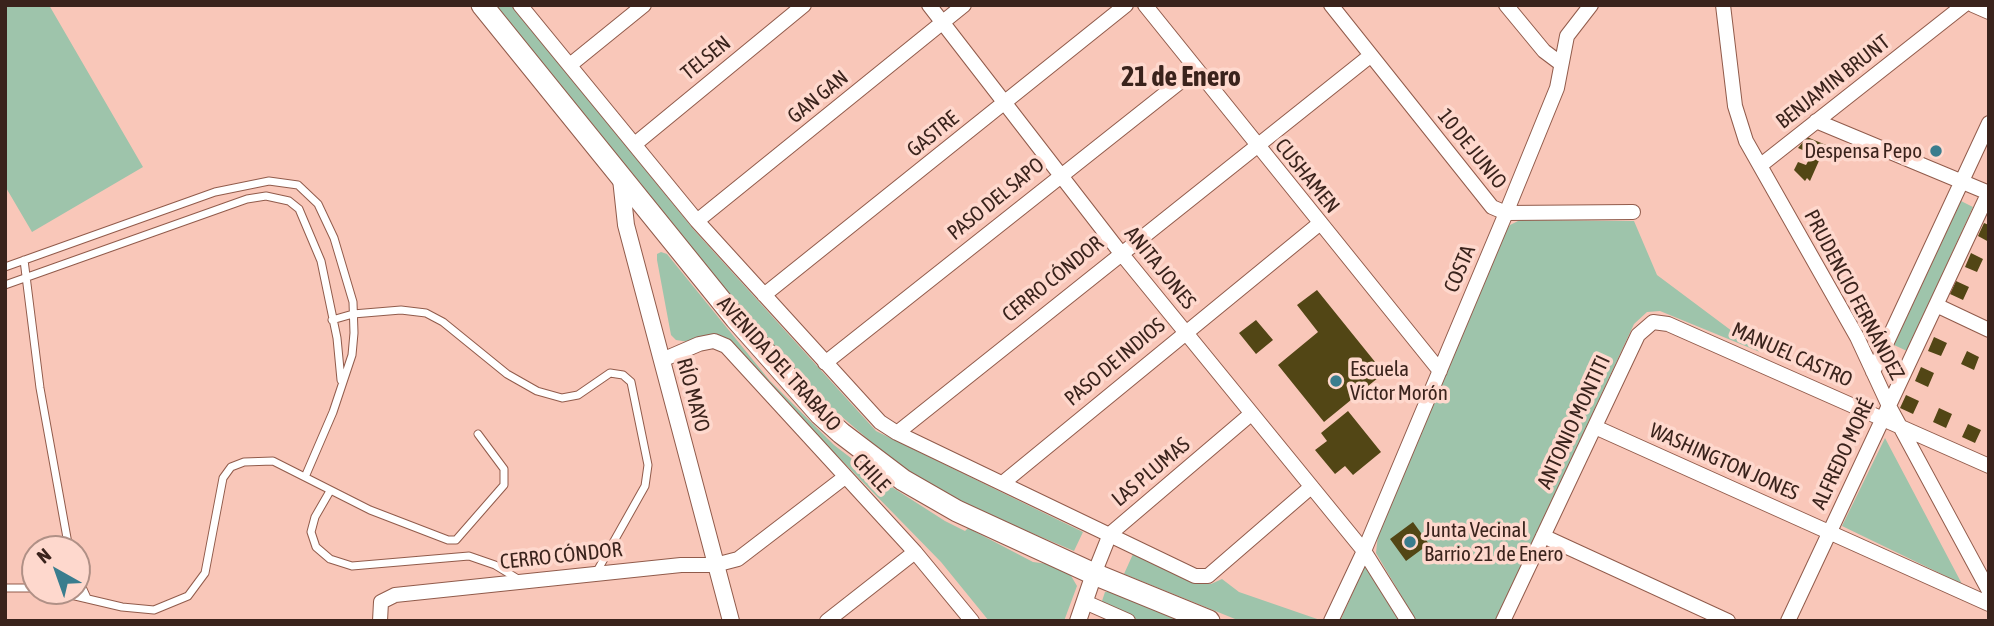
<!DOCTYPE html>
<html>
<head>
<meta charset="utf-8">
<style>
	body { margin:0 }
	#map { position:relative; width:1994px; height:626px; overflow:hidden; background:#f9c7b9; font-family:"Asap Condensed",sans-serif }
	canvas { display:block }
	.frame { position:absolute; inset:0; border:7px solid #3a231c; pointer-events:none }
	.north { position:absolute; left:21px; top:535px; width:70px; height:70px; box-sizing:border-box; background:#fed8cd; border:2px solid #b09086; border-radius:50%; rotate:320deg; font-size:19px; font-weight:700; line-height:28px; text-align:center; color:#3a231c }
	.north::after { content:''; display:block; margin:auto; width:24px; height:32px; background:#3a7d8e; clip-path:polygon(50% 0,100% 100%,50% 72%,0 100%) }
</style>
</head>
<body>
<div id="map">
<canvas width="1994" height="626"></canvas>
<div class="frame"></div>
<div class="north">N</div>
</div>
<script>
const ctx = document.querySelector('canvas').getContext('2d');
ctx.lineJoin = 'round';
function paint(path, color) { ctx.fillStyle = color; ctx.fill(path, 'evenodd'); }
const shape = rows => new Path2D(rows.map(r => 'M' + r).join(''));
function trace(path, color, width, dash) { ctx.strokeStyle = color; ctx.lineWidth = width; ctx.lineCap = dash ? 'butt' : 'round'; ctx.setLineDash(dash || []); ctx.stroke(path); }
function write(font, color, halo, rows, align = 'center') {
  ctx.font = font + ' "Asap Condensed",sans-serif'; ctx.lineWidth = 7; ctx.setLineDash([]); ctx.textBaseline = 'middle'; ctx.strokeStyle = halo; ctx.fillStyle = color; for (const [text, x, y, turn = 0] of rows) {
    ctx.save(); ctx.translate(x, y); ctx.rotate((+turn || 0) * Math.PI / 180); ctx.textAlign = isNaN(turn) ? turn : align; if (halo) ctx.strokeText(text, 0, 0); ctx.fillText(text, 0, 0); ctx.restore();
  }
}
paint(shape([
	[5,5,49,5,143,167,32,232,5,186],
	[490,5,512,5,694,230,876,431,1083,532,1074,551,968,506,899,466,812,391,773,349],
	[1961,201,1973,207,1907,351,1894,345],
	[1520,220,1634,221,1657,275,1760,352,1660,311,1647,312,1634,324,1496,621,1416,621,1376,553,1378,535,1504,233,1510,225],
	[661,252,667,254,770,381,834,445,873,475,945,521,965,531,968,528,1033,562,1048,564,1070,574,1077,586,1064,621,989,621,941,562,721,337,713,334,689,342,676,340,671,335,657,260,657,254],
	[1885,438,1962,584,1842,526],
	[1133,554,1188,580,1211,584,1222,579,1239,592,1323,621,1240,621,1124,574],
	[1365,566,1399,621,1340,621],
	[1105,592,1111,592,1181,621,1141,621,1106,606,1102,601]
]), '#9ec4ab');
paint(shape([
	[1807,137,1826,145,1810,181,1807,178,1805,181,1794,170,1798,162,1806,165,1812,154,1798,148],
	[1984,223,1989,225,1989,242,1978,236],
	[1971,253,1983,259,1977,272,1965,267],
	[1956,281,1969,287,1963,300,1950,294],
	[1317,290,1384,373,1324,422,1278,365,1318,332,1297,305],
	[1256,320,1273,340,1256,354,1239,333],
	[1934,337,1947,343,1941,356,1928,351],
	[1967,351,1979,357,1974,370,1961,364],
	[1921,367,1934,373,1928,387,1915,381],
	[1906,395,1919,401,1913,414,1900,408],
	[1939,408,1952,414,1946,428,1933,422],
	[1348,411,1381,452,1353,475,1345,466,1335,474,1315,450,1327,441,1321,433],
	[1968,424,1981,430,1975,443,1962,437],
	[1413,522,1429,544,1406,561,1390,539]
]), '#524615');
const service = shape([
	[24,260,40,388,69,549],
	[5,267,215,192,269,181,298,185,318,204,334,238,353,302,354,333,352,355,333,412,305,477],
	[5,285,247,199,266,196,289,201,299,209,321,261,337,338,341,380],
	[332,320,353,314,401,310,426,313,443,322,507,374,537,391,562,398,578,395,610,373,623,375,631,382,648,465,645,486,596,573],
	[330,491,315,517,311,532,316,547,330,559,352,566,469,556,495,565,518,579],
	[77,576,87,598],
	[5,588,35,588],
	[54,591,122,607,154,610,188,596,205,573,223,478,231,467,244,462,273,461,370,510,448,540,456,540,504,485,504,469,478,434]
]);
const minor = shape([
	[520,5,697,221,880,422,897,433,1195,576,1208,576,1311,487],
	[929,5,1120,252,1364,551,1408,621],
	[1145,5,1440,371],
	[1331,5,1492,207,1506,213,1633,212],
	[1506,5,1544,51,1560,63],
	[1723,5,1735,106,1746,141,1857,337,1889,406,1989,591],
	[1973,5,1989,12],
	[570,65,644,5],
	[1816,121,1989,193],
	[635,144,804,5],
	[1761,165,1964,5],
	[697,221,964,5],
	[764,295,1126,5],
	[1936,305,1989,330],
	[662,360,699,344,714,341,726,346,915,552,972,621],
	[825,363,1195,70],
	[1873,372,1989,123],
	[1595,427,1989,604],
	[897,433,1370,56],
	[1004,482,1319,224],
	[1543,536,1728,621],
	[1094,574,1110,534,1251,414],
	[1085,602,1128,621],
	[380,621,381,602,395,595,681,565,715,565,738,559,845,477],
	[827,621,915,552],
	[1331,621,1364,551,1506,213,1557,88,1567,36,1591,5],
	[1503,621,1638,335,1653,322,1668,324,1989,466],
	[1788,621,1989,192]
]);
const tertiary = shape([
	[621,179,626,225,731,621],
	[1078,621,1094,574]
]);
const primary = shape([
	[482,5,736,319,820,414,841,433,903,480,957,511,1094,574,1209,621]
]);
trace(service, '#915b4b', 9);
trace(minor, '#915b4b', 16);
trace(tertiary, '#915b4b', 18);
trace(primary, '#915b4b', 23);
trace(service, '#fff', 7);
trace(minor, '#fff', 14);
trace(tertiary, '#fff', 16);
trace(primary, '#fff', 21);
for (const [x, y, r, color] of [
	[1936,151,7,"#3a7d8e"],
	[1336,381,7,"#3a7d8e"],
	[1410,542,7,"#3a7d8e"]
]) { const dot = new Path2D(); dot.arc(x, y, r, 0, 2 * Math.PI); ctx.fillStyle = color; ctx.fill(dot); trace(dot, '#fed8cd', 2.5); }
write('21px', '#3a231c', '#fed8cd', [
	["TELSEN",706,58,-39],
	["BENJAMIN BRUNT",1833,82,-38],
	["GAN GAN",818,97,-39],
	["GASTRE",933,134,-39],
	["10 DE JUNIO",1472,149,51],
	["CUSHAMEN",1307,176,51],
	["PASO DEL SAPO",996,199,-39],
	["ANITA JONES",1160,268,51],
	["COSTA",1460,269,-67],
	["CERRO CÓNDOR",1053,279,-39],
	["PRUDENCIO FERNÁNDEZ",1854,295,62],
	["MANUEL CASTRO",1792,355,24],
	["PASO DE INDIOS",1115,362,-40],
	["AVENIDA DEL TRABAJO",779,364,48],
	["RÍO MAYO",693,395,75],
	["ANTONIO MONTITI",1574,422,-65],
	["ALFREDO MORÉ",1843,454,-65],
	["WASHINGTON JONES",1724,462,24],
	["LAS PLUMAS",1151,472,-40],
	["CHILE",871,473,47],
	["CERRO CÓNDOR",561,556,-6]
]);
write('21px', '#3a231c', '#fed8cd', [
	["Despensa Pepo",1922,151,"right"],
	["Escuela",1350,369],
	["Víctor Morón",1350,393],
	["Junta Vecinal",1424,530],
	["Barrio 21 de Enero",1424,554]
], 'left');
write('bold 28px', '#3a231c', '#fed8cd', [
	["21 de Enero",1181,77]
]);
</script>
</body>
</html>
